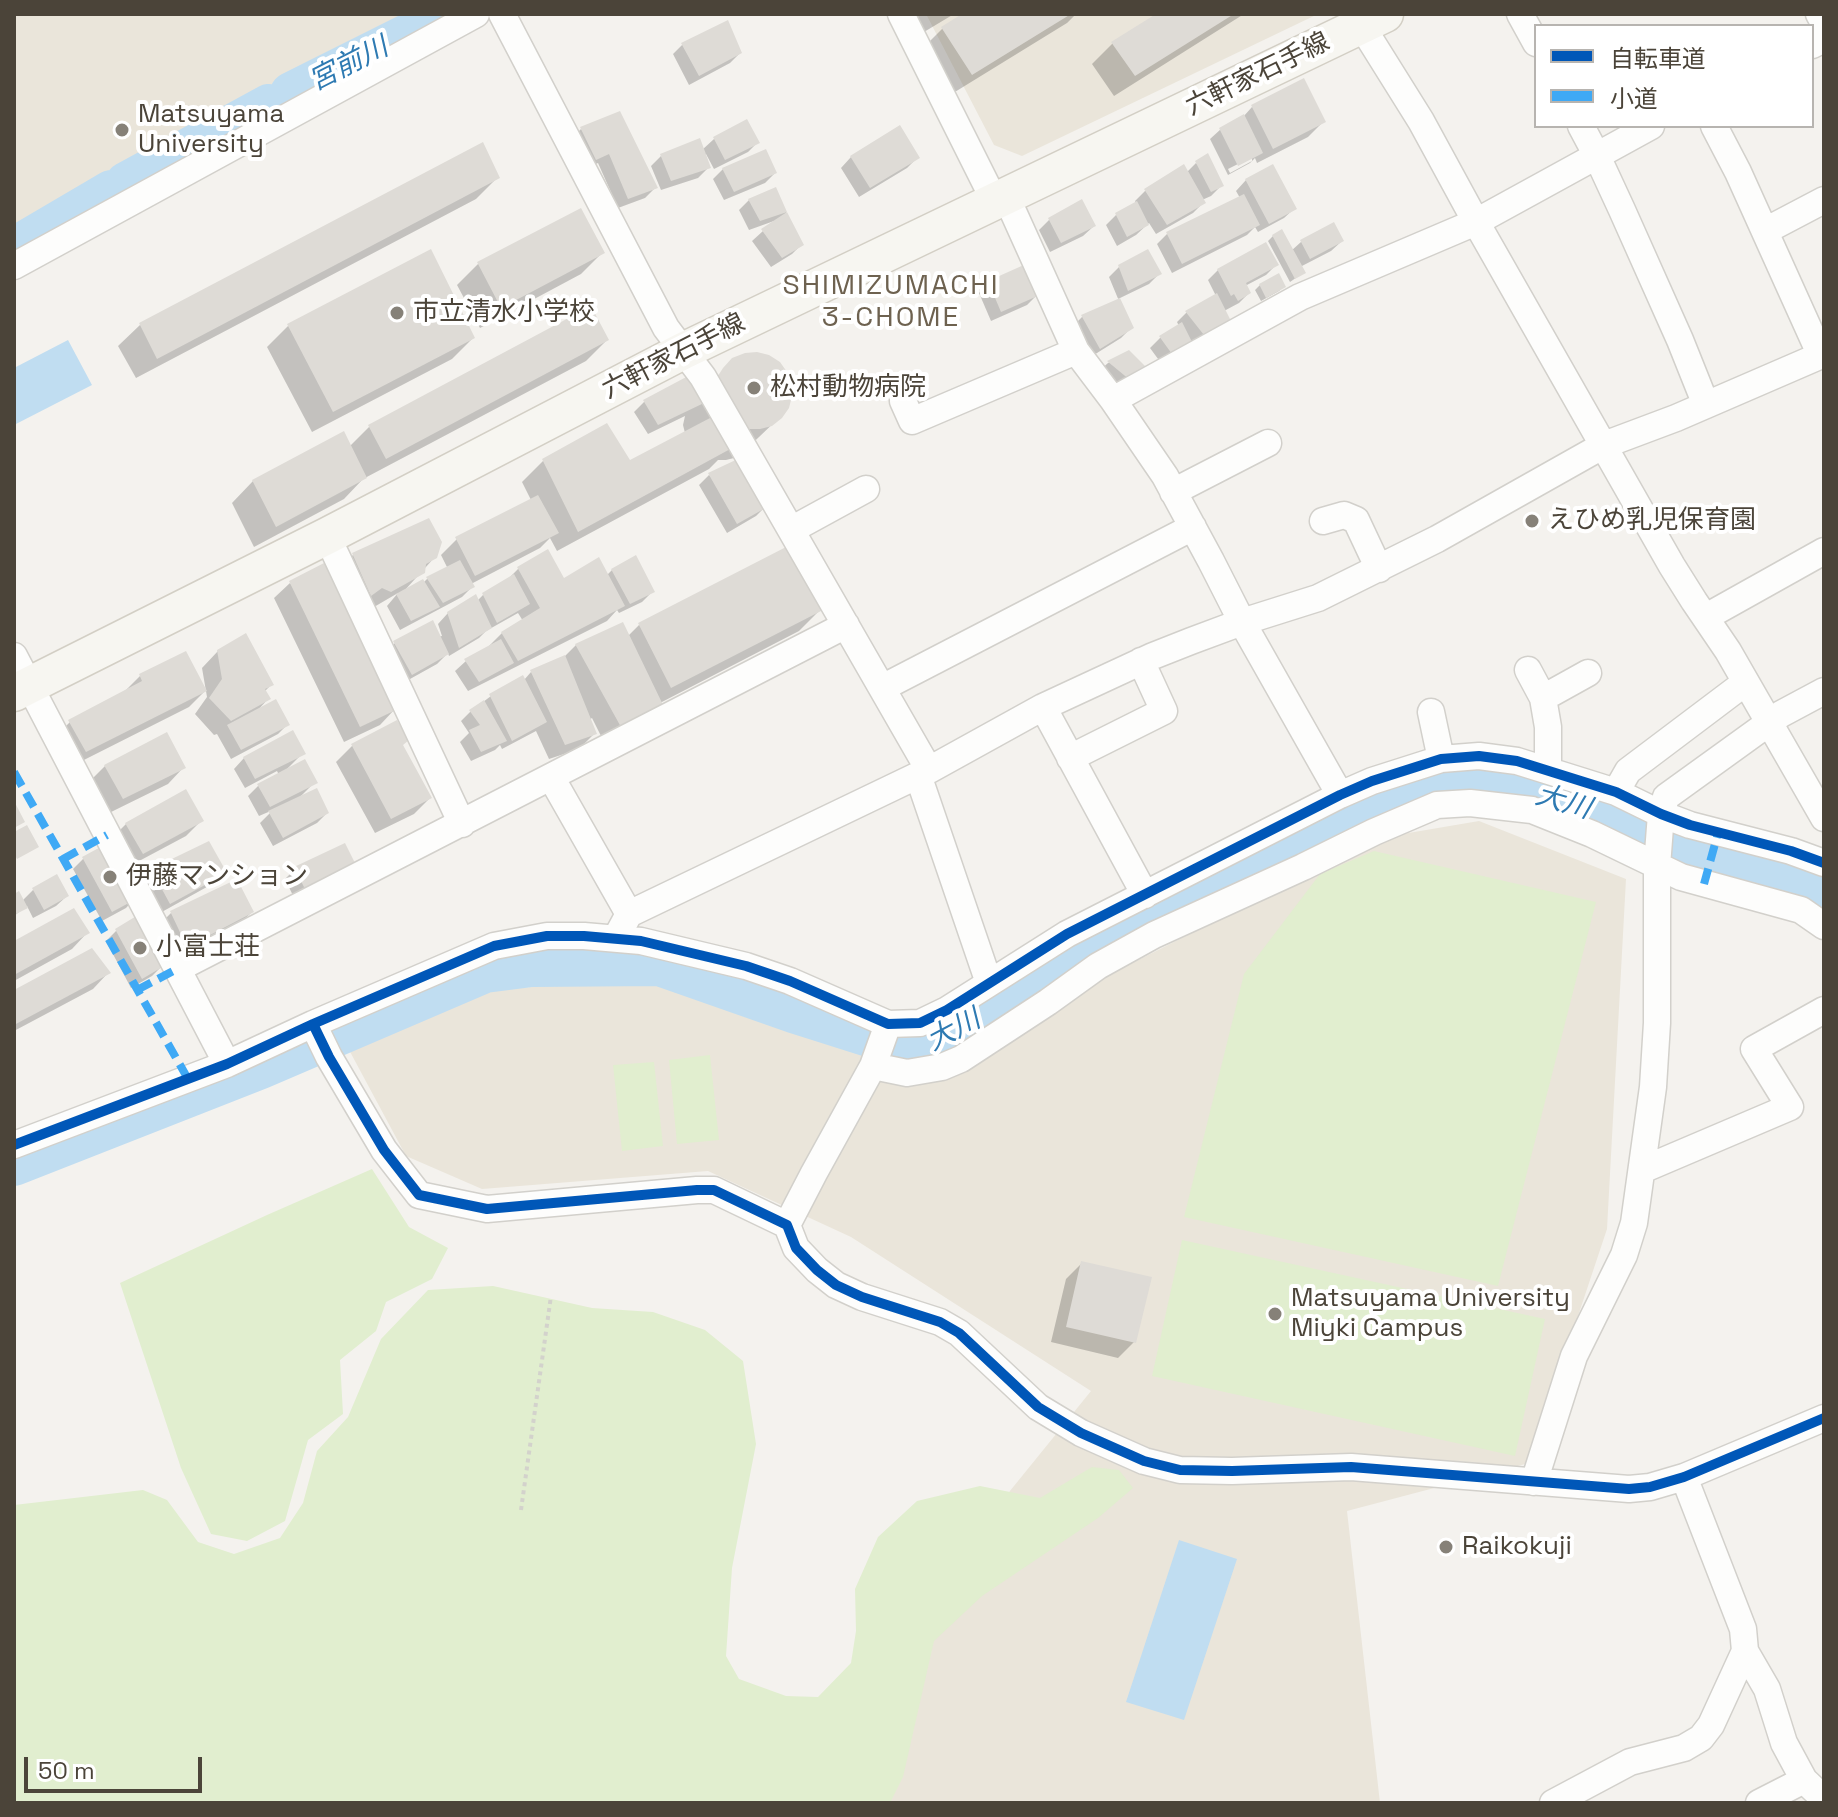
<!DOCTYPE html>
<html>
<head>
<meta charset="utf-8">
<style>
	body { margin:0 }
	#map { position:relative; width:1838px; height:1817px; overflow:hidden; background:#f4f2ee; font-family:"Space Grotesk","Noto Sans JP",sans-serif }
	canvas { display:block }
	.frame { position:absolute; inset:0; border:16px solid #4b4439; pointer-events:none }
	.legend { position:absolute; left:1534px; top:24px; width:280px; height:104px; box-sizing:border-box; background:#fff; border:2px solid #b7b4b0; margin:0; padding:10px 14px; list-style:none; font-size:24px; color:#4b4439 }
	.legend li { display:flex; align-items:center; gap:16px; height:40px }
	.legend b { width:40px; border:2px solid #b7b4b0 }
	.scale { position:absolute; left:24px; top:1757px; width:178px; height:36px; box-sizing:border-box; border:4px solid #4b4439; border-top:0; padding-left:10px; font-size:24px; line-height:28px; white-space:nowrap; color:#4b4439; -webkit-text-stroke:6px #fff; paint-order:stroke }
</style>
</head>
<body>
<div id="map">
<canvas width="1838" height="1817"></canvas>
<div class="frame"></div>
<ul class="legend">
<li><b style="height:10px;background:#0057b8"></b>自転車道</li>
<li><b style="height:10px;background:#3fa9f5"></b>小道</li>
</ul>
<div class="scale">50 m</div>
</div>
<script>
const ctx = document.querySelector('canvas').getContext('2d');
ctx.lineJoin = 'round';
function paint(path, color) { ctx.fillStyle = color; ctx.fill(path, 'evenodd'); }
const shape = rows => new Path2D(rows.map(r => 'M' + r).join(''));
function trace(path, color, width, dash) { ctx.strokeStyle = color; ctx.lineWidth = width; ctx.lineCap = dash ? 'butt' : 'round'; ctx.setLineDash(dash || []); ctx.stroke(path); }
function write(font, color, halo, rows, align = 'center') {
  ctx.font = font + ' "Space Grotesk","Noto Sans JP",sans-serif'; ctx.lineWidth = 8; ctx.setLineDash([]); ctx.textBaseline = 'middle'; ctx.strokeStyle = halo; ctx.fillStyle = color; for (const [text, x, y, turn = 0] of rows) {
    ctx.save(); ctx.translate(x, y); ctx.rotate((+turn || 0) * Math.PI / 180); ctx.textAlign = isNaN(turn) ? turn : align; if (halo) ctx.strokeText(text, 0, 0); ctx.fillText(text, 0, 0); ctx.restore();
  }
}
paint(shape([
	[14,14,448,14,14,246],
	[926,14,1318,14,1022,156,994,145],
	[1479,821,1626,879,1607,1229,1529,1463,1347,1511,1380,1803,757,1803,1091,1391,851,1237,708,1171,482,1189,406,1156,348,1048,492,990,639,979,766,1020,948,1076,1093,983,1379,838]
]), '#eae5da');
paint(shape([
	[1374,851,1596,902,1498,1286,1184,1217,1244,974,1320,874],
	[710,1055,719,1140,677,1144,669,1060],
	[654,1062,663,1146,622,1151,613,1065],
	[372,1169,409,1227,448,1248,432,1279,386,1302,376,1331,340,1360,343,1414,308,1440,285,1521,247,1541,211,1534,181,1468,120,1283,267,1215],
	[1182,1240,1545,1319,1515,1456,1152,1376],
	[493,1286,592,1308,653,1312,705,1330,743,1361,756,1444,732,1568,726,1656,739,1679,786,1696,818,1697,851,1663,856,1631,855,1589,878,1537,917,1501,980,1486,1040,1498,1092,1467,1119,1470,1133,1488,1098,1518,982,1596,934,1641,903,1777,890,1803,14,1803,14,1505,143,1490,167,1500,198,1542,234,1554,280,1538,303,1503,317,1451,348,1417,381,1339,428,1290]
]), '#e1eecf');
paint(shape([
	[68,340,92,385,14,425,14,368],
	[1179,1540,1237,1559,1184,1720,1126,1702]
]), '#c0ddf1');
paint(shape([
	[900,14,954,14,914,38],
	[965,14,1076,14,1067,23,950,95,921,50,942,29],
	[1160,14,1244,14,1114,96,1092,64,1113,43],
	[683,44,740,53,730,63,689,85,673,54],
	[1252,107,1324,121,1308,137,1257,163,1255,158,1250,163,1228,175,1210,139,1221,129,1243,117],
	[1252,157,1252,161,1230,173,1228,169],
	[746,122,758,142,748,152,714,169,706,154,704,155,708,168,698,178,661,190,651,166,661,156,698,140,702,150,714,139],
	[581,129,655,188,645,198,618,208,598,163,585,169,571,139],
	[482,145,498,177,476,199,136,378,118,346,140,325],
	[851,157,918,157,907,168,859,197,841,168],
	[1196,163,1221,186,1211,196,1202,200,1203,203,1193,213,1156,234,1149,223,1136,235,1117,246,1106,225,1116,215,1136,203,1135,201,1145,191,1184,166,1187,172],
	[723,169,775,173,765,183,724,200,713,179],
	[1246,180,1295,208,1284,218,1258,232,1255,227,1247,235,1172,273,1157,244,1167,234,1240,198,1236,191],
	[775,190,802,244,792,254,771,267,752,241,774,221,749,230,739,210,749,200],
	[1082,201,1094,226,1083,236,1050,252,1039,230,1049,220],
	[1273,236,1291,251,1301,242,1342,241,1331,251,1300,267,1303,273,1290,282,1268,241],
	[430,252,473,338,452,359,312,432,267,347,288,326],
	[603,252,581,274,480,328,457,285,478,264],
	[1276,265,1266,275,1245,286,1249,293,1239,303,1224,311,1229,321,1161,363,1150,348,1160,338,1179,326,1177,322,1187,312,1216,296,1208,280,1218,270],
	[1119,267,1159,274,1149,284,1118,299,1131,328,1121,338,1089,358,1072,327,1082,317,1119,301,1109,277],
	[989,283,1037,295,1027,305,991,321,979,293],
	[1260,285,1284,286,1279,291,1261,301,1255,290],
	[607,340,586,361,363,479,344,499,254,547,232,503,253,481,349,447,369,427],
	[1128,353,1146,370,1119,389,1098,372,1108,363],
	[734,360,780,417,738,457,726,460,718,460,709,469,557,551,550,538,540,548,471,584,472,587,462,597,400,630,387,606,398,593,374,607,337,571,353,555,428,521,435,557,405,590,423,583,427,579,448,569,441,555,457,539,531,500,522,482,544,460,630,463,685,433,683,425,685,416,648,434,634,412,644,402,699,394],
	[709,475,766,506,756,516,727,533,699,485],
	[547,552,564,581,607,575,612,570,635,557,652,592,642,602,619,613,617,610,607,621,468,691,455,671,466,661,485,650,502,633,523,621,518,613,486,631,479,638,449,656,448,653,437,664,401,684,385,653,395,643,442,636,438,624,448,613,477,601,483,595,506,581,518,569],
	[290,583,395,709,380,725,344,742,274,598],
	[820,610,799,631,660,703,604,742,592,718,589,720,595,733,579,749,549,759,536,731,502,749,500,745,495,750,471,761,460,742,469,733,461,721,471,711,491,696,524,680,531,672,564,657,576,645,628,636,639,625],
	[218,651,271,685,264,692,268,699,258,710,288,724,278,734,231,759,217,734,214,735,195,714,207,697,202,668],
	[140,676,205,691,189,707,70,767,54,738,70,722,124,692],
	[396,723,401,745,430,798,414,814,375,833,336,762,352,746],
	[292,732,303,753,286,770,315,782,299,798,327,813,317,823,273,846,260,823,273,810,259,816,248,796,258,786,279,775,277,771,245,788,234,769,244,758],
	[105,766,183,768,168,784,107,814,89,782],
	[202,820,186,836,126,868,110,840,126,824],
	[107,846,136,897,126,908,102,921,73,869,83,859],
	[295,869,356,871,298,906,285,879],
	[152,871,224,873,214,883,160,913,142,881],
	[236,882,252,912,236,927,171,962,155,929,171,913],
	[33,890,67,896,56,906,33,918,27,906,14,916,14,896,22,901],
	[137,918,162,966,152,976,131,988,106,941,116,931],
	[87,933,72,949,14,981,14,943],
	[108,973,93,989,14,1031,14,993],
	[1082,1263,1134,1342,1118,1358,1051,1342,1066,1279]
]), '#0003');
trace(shape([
	[291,93,449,14],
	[126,183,269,105],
	[14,248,111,191],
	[14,1165,261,1068,485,972,532,966,659,965,793,1012,916,1051,947,1042,1064,962,1249,868,1424,788,1508,787,1615,818,1738,869,1807,886,1824,897]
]), '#c0ddf1', 42);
paint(shape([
	[962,14,1071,14,972,75,941,27],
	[1156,14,1234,14,1135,76,1111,42],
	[728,20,742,53,699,76,681,43],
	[1304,78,1326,122,1273,149,1251,105],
	[620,111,658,188,628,199,609,154,596,160,580,127],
	[1244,114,1263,153,1238,166,1219,128],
	[747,119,760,143,725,160,713,137],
	[900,125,920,158,870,188,850,156],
	[700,138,711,168,671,181,660,154],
	[483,142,500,178,157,359,139,323],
	[766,149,777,173,734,192,722,168],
	[1208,153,1224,186,1211,192,1195,161],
	[1184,164,1206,203,1167,225,1144,189],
	[1273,164,1297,209,1269,224,1245,179],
	[776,187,787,212,760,221,748,199],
	[1244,194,1260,225,1182,264,1166,232],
	[1082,199,1096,226,1061,243,1048,218],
	[1137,201,1149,225,1127,237,1115,213],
	[581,208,605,253,501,308,477,262],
	[787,212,804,245,782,258,761,229],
	[1334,222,1344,241,1310,259,1300,240],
	[1282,229,1306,273,1295,279,1272,235],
	[1266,242,1279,265,1246,283,1251,293,1238,301,1234,294,1231,296,1217,269],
	[431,249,475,338,333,412,287,324],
	[1148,249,1162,274,1128,291,1118,265],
	[1026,264,1040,295,1001,312,988,281],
	[1279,273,1286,287,1266,298,1259,284],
	[1217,293,1231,321,1204,335,1185,311],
	[1120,298,1134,328,1100,349,1081,315],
	[591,306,609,340,386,459,368,425],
	[1182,322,1192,342,1172,354,1159,336],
	[1129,350,1149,370,1130,380,1107,361],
	[757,352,769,355,780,362,787,372,792,383,792,396,789,408,782,418,772,426,760,429,746,429,716,379,723,368,732,358,745,353],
	[690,375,706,402,658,425,643,400],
	[712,417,732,448,578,532,542,459,607,423,630,460],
	[344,431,367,478,276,527,252,480],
	[742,457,769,506,737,524,708,473],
	[538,495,559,533,475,576,455,537],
	[429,518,442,542,437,558,426,564,425,573,391,592,382,588,371,596,352,553],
	[788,546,823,610,671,688,638,623],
	[548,549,564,578,599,557,625,606,518,661,501,632,540,608,517,567],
	[636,555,655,592,630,604,611,569],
	[460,560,475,587,443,603,426,577],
	[326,562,398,709,360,727,289,581],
	[514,574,530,604,497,623,482,593],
	[423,579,440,607,411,621,396,594],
	[476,594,492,628,459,648,447,612],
	[433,620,449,654,412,675,393,641],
	[623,622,664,707,621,727,575,644],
	[246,633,274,685,265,689,271,699,231,721,209,698,222,679,217,650],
	[501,639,514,663,479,682,464,659],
	[186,651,207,691,86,752,68,720,142,681,139,674],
	[565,655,597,734,565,745,530,670],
	[523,675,547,722,512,741,489,694],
	[276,699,290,725,241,750,227,725],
	[484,700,507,741,481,752,469,730,480,725,469,710],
	[397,720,409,740,403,745,432,798,391,819,351,744],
	[293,730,306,754,255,779,243,757],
	[167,732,186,768,123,799,104,765],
	[305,759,318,783,270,807,257,784],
	[317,788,329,813,283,838,268,811],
	[186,789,204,821,143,854,125,823],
	[14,801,25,822,14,828],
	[27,825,39,847,17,859,14,853,14,832],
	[209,841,227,873,170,904,151,869],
	[108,843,138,898,112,912,82,857],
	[345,843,359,871,309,897,294,867],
	[57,874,69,896,44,910,32,888],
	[237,879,254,912,187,947,170,911],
	[19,891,28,908,14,915,14,894],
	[74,908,90,933,14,975,14,941],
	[138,915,164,966,142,979,115,929],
	[92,948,111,973,14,1025,14,990],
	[1081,1261,1152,1277,1136,1343,1066,1327]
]), '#dedbd6');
const street = shape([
	[502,14,666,328,703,377,929,770],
	[901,14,995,202],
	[1520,14,1536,43],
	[1819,14,1824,23],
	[1361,25,1421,121,1476,222,1672,566,1694,601,1728,651,1824,818],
	[1812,45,1824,39],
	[1581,126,1597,156,1622,210,1680,340,1706,405],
	[1714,126,1738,172,1821,356],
	[1006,196,1076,351,1113,400,1165,476,1211,561,1242,622,1340,795],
	[1765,231,1824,200],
	[14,266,476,14],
	[1113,400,1300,297,1476,222,1651,126],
	[903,401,912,421,1076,351],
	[1173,492,1268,443],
	[1323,521,1344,515,1356,520,1379,569],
	[791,530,866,489],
	[327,536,462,824],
	[1706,617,1824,551],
	[14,656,227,1064],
	[1528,670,1543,698,1548,727,1548,770],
	[882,688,1193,527],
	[1543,698,1588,673],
	[1043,707,1145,895],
	[1431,712,1441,759],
	[1070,758,1164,711,1141,661],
	[918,775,989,983],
	[551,777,629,914],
	[1616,792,1628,771,1746,682],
	[616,938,629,914,929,770,1043,707,1153,656,1191,641,1242,622,1318,598,1437,539,1604,445,1676,418,1824,354],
	[177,969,846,625],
	[313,1024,329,1057,384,1150,419,1195,487,1209,697,1190,714,1190,787,1225,796,1248,817,1270,836,1285,862,1297,940,1322,959,1333,1038,1407,1081,1433,1144,1461,1180,1470,1232,1471,1351,1467,1629,1489,1650,1487,1684,1477,1824,1418],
	[873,1066,907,1073,942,1067,961,1059,1048,1002,1098,966,1154,935,1303,867,1374,832,1437,805,1470,803,1532,810,1592,834,1681,877,1801,910,1824,926],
	[14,1145,227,1064,313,1024,494,946,547,936,584,936,641,941,746,966,790,981,888,1024,920,1023,947,1010,1067,934,1340,795,1372,781,1441,759,1479,756,1517,761,1616,792,1661,814,1690,825,1791,851,1824,863],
	[1642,1170,1790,1107,1754,1049,1824,1010],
	[787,1225,814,1173,873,1066,888,1024],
	[1534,1482,1574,1356,1624,1255,1634,1223,1653,1087,1657,1023,1657,866,1661,814,1666,797,1781,714,1824,691],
	[1745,1651,1767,1689,1784,1743,1804,1780,1759,1803],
	[1804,1780,1824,1799],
	[1553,1803,1630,1762,1684,1748,1701,1738,1711,1725,1745,1651,1743,1629,1684,1477]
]);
const secondary = shape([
	[14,693,327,536,683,351,1385,14]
]);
trace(street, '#d2d0cb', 29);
trace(secondary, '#d3cfc5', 39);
trace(shape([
	[521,1510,551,1296]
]), '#d3d2cc', 4, [4, 4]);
trace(street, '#fdfdfc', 26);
trace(secondary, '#f7f6f1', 36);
trace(shape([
	[14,772,188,1079],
	[63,859,107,835],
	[1704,884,1718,833],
	[137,990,177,969]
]), '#3fa9f5', 8, [16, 8]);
trace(shape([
	[313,1024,329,1057,384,1150,419,1195,487,1209,697,1190,714,1190,787,1225,796,1248,817,1270,836,1285,862,1297,940,1322,959,1333,1038,1407,1081,1433,1144,1461,1180,1470,1232,1471,1351,1467,1629,1489,1650,1487,1684,1477,1824,1418],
	[14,1145,227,1064,313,1024,494,946,547,936,584,936,641,941,746,966,790,981,888,1024,920,1023,947,1010,1067,934,1340,795,1372,781,1441,759,1479,756,1517,761,1616,792,1661,814,1690,825,1791,851,1824,863]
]), '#0057b8', 10);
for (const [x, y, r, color] of [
	[122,130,8,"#868178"],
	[397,313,8,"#868178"],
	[754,388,8,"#868178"],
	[1532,521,8,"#868178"],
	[110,877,8,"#868178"],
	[140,948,8,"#868178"],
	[1275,1314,8,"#868178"],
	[1446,1547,8,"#868178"]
]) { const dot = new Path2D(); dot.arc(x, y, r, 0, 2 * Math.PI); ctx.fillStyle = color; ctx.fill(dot); trace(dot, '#fff', 3); }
write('26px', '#4b4439', '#fff', [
	["六軒家石手線",1258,75,-26],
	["六軒家石手線",674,357,-27]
]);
write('26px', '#4b4439', '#fff', [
	["Matsuyama",138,115],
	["University",138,145],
	["市立清水小学校",413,313],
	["松村動物病院",770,388],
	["えひめ乳児保育園",1548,521],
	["伊藤マンション",126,877],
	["小富士荘",156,948],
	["Matsuyama University",1291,1299],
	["Miyki Campus",1291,1329],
	["Raikokuji",1462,1547]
], 'left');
write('italic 28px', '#2e7ab2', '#fff', [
	["宮前川",349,65,-27],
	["大川",1563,803,16],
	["大川",954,1031,-28]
]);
ctx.letterSpacing = '2px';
write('28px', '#6e6250', '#fff', [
	["SHIMIZUMACHI",891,286],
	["3-CHOME",891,318]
]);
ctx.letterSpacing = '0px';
</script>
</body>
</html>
